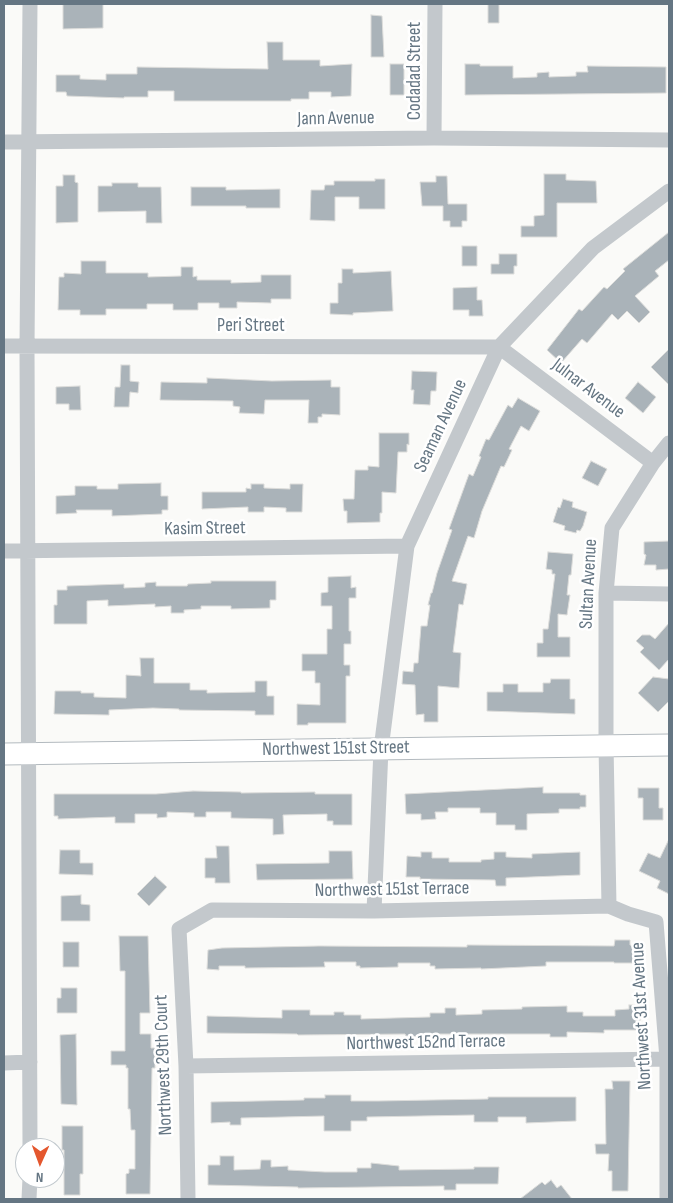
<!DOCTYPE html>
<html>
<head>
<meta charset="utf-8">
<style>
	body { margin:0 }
	#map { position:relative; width:673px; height:1203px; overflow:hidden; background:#fafaf8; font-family:"Sofia Sans Condensed",sans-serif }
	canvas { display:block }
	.frame { position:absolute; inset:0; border:5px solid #657683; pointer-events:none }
	.north { position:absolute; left:15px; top:1138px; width:50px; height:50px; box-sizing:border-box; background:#fff; border:1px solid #c1c8cd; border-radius:50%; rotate:182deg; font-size:14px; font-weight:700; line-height:20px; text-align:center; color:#657683 }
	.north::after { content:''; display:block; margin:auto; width:18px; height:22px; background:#e4572e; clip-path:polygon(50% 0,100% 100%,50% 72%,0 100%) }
</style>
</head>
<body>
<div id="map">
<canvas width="673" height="1203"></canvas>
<div class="frame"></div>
<div class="north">N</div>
</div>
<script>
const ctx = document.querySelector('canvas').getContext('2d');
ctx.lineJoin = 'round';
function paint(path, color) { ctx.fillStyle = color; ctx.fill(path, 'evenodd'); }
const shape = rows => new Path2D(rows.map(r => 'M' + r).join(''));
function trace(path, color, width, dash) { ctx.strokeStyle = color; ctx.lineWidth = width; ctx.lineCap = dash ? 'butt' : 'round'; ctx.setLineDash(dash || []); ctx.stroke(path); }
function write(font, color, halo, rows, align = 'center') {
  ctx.font = font + ' "Sofia Sans Condensed",sans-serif'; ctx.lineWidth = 5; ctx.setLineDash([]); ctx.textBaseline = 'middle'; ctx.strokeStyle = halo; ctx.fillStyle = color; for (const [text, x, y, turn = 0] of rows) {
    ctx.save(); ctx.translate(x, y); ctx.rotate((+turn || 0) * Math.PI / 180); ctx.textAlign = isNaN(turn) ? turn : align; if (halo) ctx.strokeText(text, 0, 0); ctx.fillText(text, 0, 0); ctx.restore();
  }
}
const building = shape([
	[63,4,103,4,103,28,63,29,63,4],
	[488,4,499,4,499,23,488,23,488,4],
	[371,15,382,16,384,57,371,57,371,15],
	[267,42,283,42,283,60,320,60,320,66,352,64,351,96,331,97,331,92,309,92,309,99,291,99,291,101,174,101,174,91,148,91,148,97,124,97,124,98,67,96,66,92,56,92,56,75,80,75,80,79,106,80,106,74,137,74,137,67,268,69,267,42],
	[390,64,404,64,404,95,390,95,390,64],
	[465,64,480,64,480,66,513,66,513,78,537,77,537,73,549,72,549,77,576,76,576,72,588,72,587,66,666,67,666,93,465,95,465,64],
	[544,174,566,174,566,180,596,181,597,203,557,203,557,237,521,237,521,226,534,226,534,216,544,215,544,174],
	[63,175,75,175,75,182,78,183,78,222,56,223,56,186,63,186,63,175],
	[436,176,447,176,448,204,467,204,467,221,462,221,462,227,450,227,450,221,443,221,443,206,422,206,420,182,436,182,436,176],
	[375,179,385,179,385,209,359,209,359,197,335,197,335,221,310,220,311,190,324,190,325,185,334,185,334,181,375,181,375,179],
	[112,183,138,183,138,187,161,187,162,223,146,223,146,211,98,212,98,186,112,186,112,183],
	[191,187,226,187,226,190,280,189,280,208,246,208,246,206,191,206,191,187],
	[669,232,669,260,655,271,659,276,635,296,650,312,639,323,627,311,618,320,612,314,587,343,582,339,561,363,547,350,579,309,582,311,604,287,607,289,625,271,623,269,669,232],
	[462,246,477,246,477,266,462,266,462,246],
	[499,254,517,254,517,266,514,266,514,274,491,274,491,264,499,264,499,254],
	[81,261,106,261,106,273,148,273,148,277,181,276,181,267,193,267,193,277,197,276,197,280,231,280,231,283,261,282,261,275,291,275,291,299,271,299,271,303,237,302,237,308,219,308,219,303,198,303,198,310,173,310,173,304,147,304,147,309,106,309,106,315,80,315,80,310,58,310,59,277,64,277,64,273,81,274,81,261],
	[342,269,353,269,353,273,391,271,393,311,353,313,353,315,330,314,330,303,338,303,338,283,342,283,342,269],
	[477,287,477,300,482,300,483,316,469,316,469,310,453,310,453,288,477,287],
	[669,349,669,385,651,367,669,349],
	[121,365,130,365,130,381,139,382,138,393,130,392,129,407,114,407,115,387,120,387,121,365],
	[412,371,437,372,436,391,431,391,430,405,413,404,414,390,411,390,412,371],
	[207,378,272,381,331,380,331,387,340,387,340,415,322,414,322,417,318,417,318,423,308,423,309,400,265,400,264,414,239,413,240,407,233,406,233,401,160,400,161,382,207,383,207,378],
	[638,382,656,397,643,413,625,398,638,382],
	[80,386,81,410,69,410,69,404,56,404,56,387,80,386],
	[518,398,540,411,529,431,521,426,509,449,512,450,504,467,501,466,482,511,474,538,468,536,452,581,467,584,463,605,459,604,453,652,461,653,459,688,438,686,438,722,424,722,424,714,416,715,415,685,402,684,403,671,413,672,414,663,418,663,421,626,427,626,430,605,428,605,431,593,432,593,437,573,452,530,449,529,469,474,473,476,481,457,479,456,486,439,489,440,508,405,512,408,518,398],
	[379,433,409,433,409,445,407,444,407,452,398,452,396,493,382,492,382,513,380,513,380,522,347,523,347,511,344,511,343,499,354,499,355,470,368,470,368,466,379,467,379,433],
	[591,461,607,469,598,486,582,478,591,461],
	[161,483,161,496,168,496,168,510,162,510,162,514,112,516,112,510,76,510,77,513,56,514,56,496,75,495,75,486,97,486,97,489,118,489,118,484,161,483],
	[251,484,264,484,264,488,290,489,290,484,303,484,302,512,286,512,286,508,264,507,264,512,248,512,248,507,202,509,202,492,246,492,246,488,251,489,251,484],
	[563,499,573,502,572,507,587,512,583,526,580,531,577,530,576,533,564,530,565,526,553,522,558,507,560,508,563,499],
	[669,541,669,569,656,570,656,565,644,565,646,555,644,554,644,542,669,541],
	[548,552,573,554,571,575,569,575,567,595,570,595,567,615,558,614,558,637,570,637,570,657,537,657,537,643,543,643,543,629,548,629,555,574,552,574,552,570,546,569,548,552],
	[351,576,351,588,356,587,356,598,349,598,349,631,351,631,351,644,344,644,344,665,350,665,350,676,346,676,346,723,308,723,308,725,297,725,297,704,320,705,320,683,315,683,315,671,302,671,302,654,327,654,327,629,332,629,332,606,321,606,321,593,328,592,328,577,351,576],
	[211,581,276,581,276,600,270,600,270,608,231,609,231,606,201,606,201,609,184,610,184,613,171,613,171,606,155,607,155,604,108,606,108,600,87,601,87,624,54,624,54,605,57,605,57,590,67,590,67,586,124,584,124,588,145,587,145,583,156,582,156,586,187,586,188,584,211,583,211,581],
	[669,623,669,659,659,670,640,652,644,648,636,641,642,635,650,635,655,639,669,623],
	[140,658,154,658,154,683,190,683,190,690,207,690,207,693,255,692,255,681,267,681,267,696,274,696,274,715,255,715,255,711,179,710,179,709,153,708,109,710,109,715,54,714,55,691,81,691,81,693,94,693,94,697,126,698,126,675,141,676,140,658],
	[653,677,669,679,669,701,658,712,638,693,653,677],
	[551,679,570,679,570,699,575,699,575,714,487,711,487,692,503,692,503,684,518,684,518,692,543,692,543,683,550,683,551,679],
	[543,787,543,793,580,793,580,795,586,795,586,807,580,807,580,809,559,809,559,813,527,814,527,830,515,830,515,825,496,825,496,813,480,813,480,808,448,808,448,812,435,812,436,819,421,820,421,814,406,814,405,794,543,787],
	[638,788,659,788,659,808,663,808,663,820,643,820,643,798,638,798,638,788],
	[193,791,241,792,241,793,315,792,315,794,352,794,352,825,333,825,333,821,327,821,327,814,283,815,284,834,273,835,273,819,231,818,231,812,206,812,206,817,194,817,194,813,167,812,167,817,157,818,157,814,135,814,135,823,115,823,115,817,58,819,58,816,54,816,54,794,156,794,193,791],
	[669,839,669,894,657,888,660,881,639,871,648,853,660,858,669,839],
	[216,846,229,846,230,883,215,883,215,878,205,878,205,858,217,858,216,846],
	[60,850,80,850,80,863,93,863,93,875,59,874,60,850],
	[329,851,352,851,353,879,257,880,256,864,329,863,329,851],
	[421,852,432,852,432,858,449,858,449,862,481,862,481,860,494,859,494,852,506,852,506,857,532,858,532,854,580,852,580,875,506,878,506,886,496,886,495,880,420,879,420,877,406,877,407,856,421,857,421,852],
	[155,876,167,887,149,906,137,894,155,876],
	[81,895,81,904,90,905,90,921,61,921,61,896,81,895],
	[119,936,148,936,150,1013,140,1013,140,1034,151,1034,151,1048,155,1048,155,1068,152,1068,150,1194,126,1194,126,1174,129,1173,129,1169,135,1169,135,1130,131,1130,130,1109,128,1109,128,1068,126,1068,126,1065,111,1065,111,1051,125,1051,125,971,120,971,119,936],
	[615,940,630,940,630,945,640,947,640,963,614,963,614,962,546,962,546,966,481,969,481,968,435,969,435,966,430,966,430,963,398,963,398,967,360,968,360,966,356,966,356,962,324,962,325,967,245,968,245,966,219,966,219,970,207,969,208,950,222,948,319,946,467,947,467,945,614,946,615,940],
	[63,942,79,942,79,967,63,967,63,942],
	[61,988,77,988,77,1013,57,1013,57,998,61,998,61,988],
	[629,1005,640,1005,640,1030,604,1030,604,1033,567,1032,567,1037,550,1037,550,1034,419,1034,418,1037,406,1036,405,1034,298,1035,297,1034,207,1033,207,1016,282,1018,282,1010,310,1010,310,1015,334,1015,334,1012,344,1012,344,1015,361,1015,361,1019,394,1018,430,1017,430,1013,445,1013,445,1008,456,1008,456,1015,482,1014,482,1010,522,1009,522,1007,567,1006,567,1012,583,1012,583,1016,615,1016,615,1010,629,1009,629,1005],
	[76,1034,77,1105,61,1104,60,1035,76,1034],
	[612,1081,630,1081,628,1191,612,1191,612,1171,608,1171,609,1154,596,1154,595,1144,606,1144,605,1089,613,1089,612,1081],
	[325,1095,351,1095,351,1101,378,1101,488,1099,488,1097,576,1097,576,1121,526,1123,526,1117,498,1117,498,1122,474,1122,474,1115,367,1117,367,1121,351,1121,351,1131,324,1131,324,1116,241,1118,241,1125,230,1125,230,1122,211,1123,211,1102,304,1100,304,1098,325,1098,325,1095],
	[62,1126,83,1126,83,1174,80,1174,80,1195,64,1195,64,1150,62,1150,62,1126],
	[220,1156,234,1156,234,1170,260,1169,261,1160,271,1160,271,1167,288,1166,288,1170,325,1172,357,1172,357,1168,371,1168,371,1163,399,1166,399,1170,474,1169,474,1167,499,1167,498,1184,456,1184,456,1190,444,1190,444,1186,298,1188,298,1187,208,1185,208,1165,220,1165,220,1156],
	[551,1180,557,1188,561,1185,572,1199,520,1199,542,1182,545,1185,551,1180]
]);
paint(building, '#aab3b9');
trace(building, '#dcdcda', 1);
const secondary = shape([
	[4,754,669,745]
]);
trace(secondary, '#b3babf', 23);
trace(shape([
	[434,138,435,4],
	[4,142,434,138,669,140],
	[4,346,499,347,653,463],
	[4,551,407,546],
	[606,593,669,594],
	[609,906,606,745,606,593,612,528,653,463,669,443],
	[374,911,381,749,407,546,499,347,593,248,669,191],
	[4,1063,30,1062],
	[186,1066,667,1059],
	[30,1148,27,346,30,4],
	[29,1199,30,1178],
	[188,1199,186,1066,179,929,212,910,374,911,609,906,628,914,656,922,667,1059,667,1199]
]), '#c3c8cc', 15);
trace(secondary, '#fff', 21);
write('19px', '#657683', '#fff', [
	["Codadad Street",415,71,-90],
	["Jann Avenue",336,119,-1],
	["Peri Street",251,326],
	["Julnar Avenue",588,389,37],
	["Seaman Avenue",441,426,-65],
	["Kasim Street",205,529,-1],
	["Sultan Avenue",589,584,-87],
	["Northwest 151st Street",336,749,-1],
	["Northwest 151st Terrace",392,890,-1],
	["Northwest 31st Avenue",642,1016,-93],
	["Northwest 152nd Terrace",426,1043,-1],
	["Northwest 29th Court",164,1065,-92]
]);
</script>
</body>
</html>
